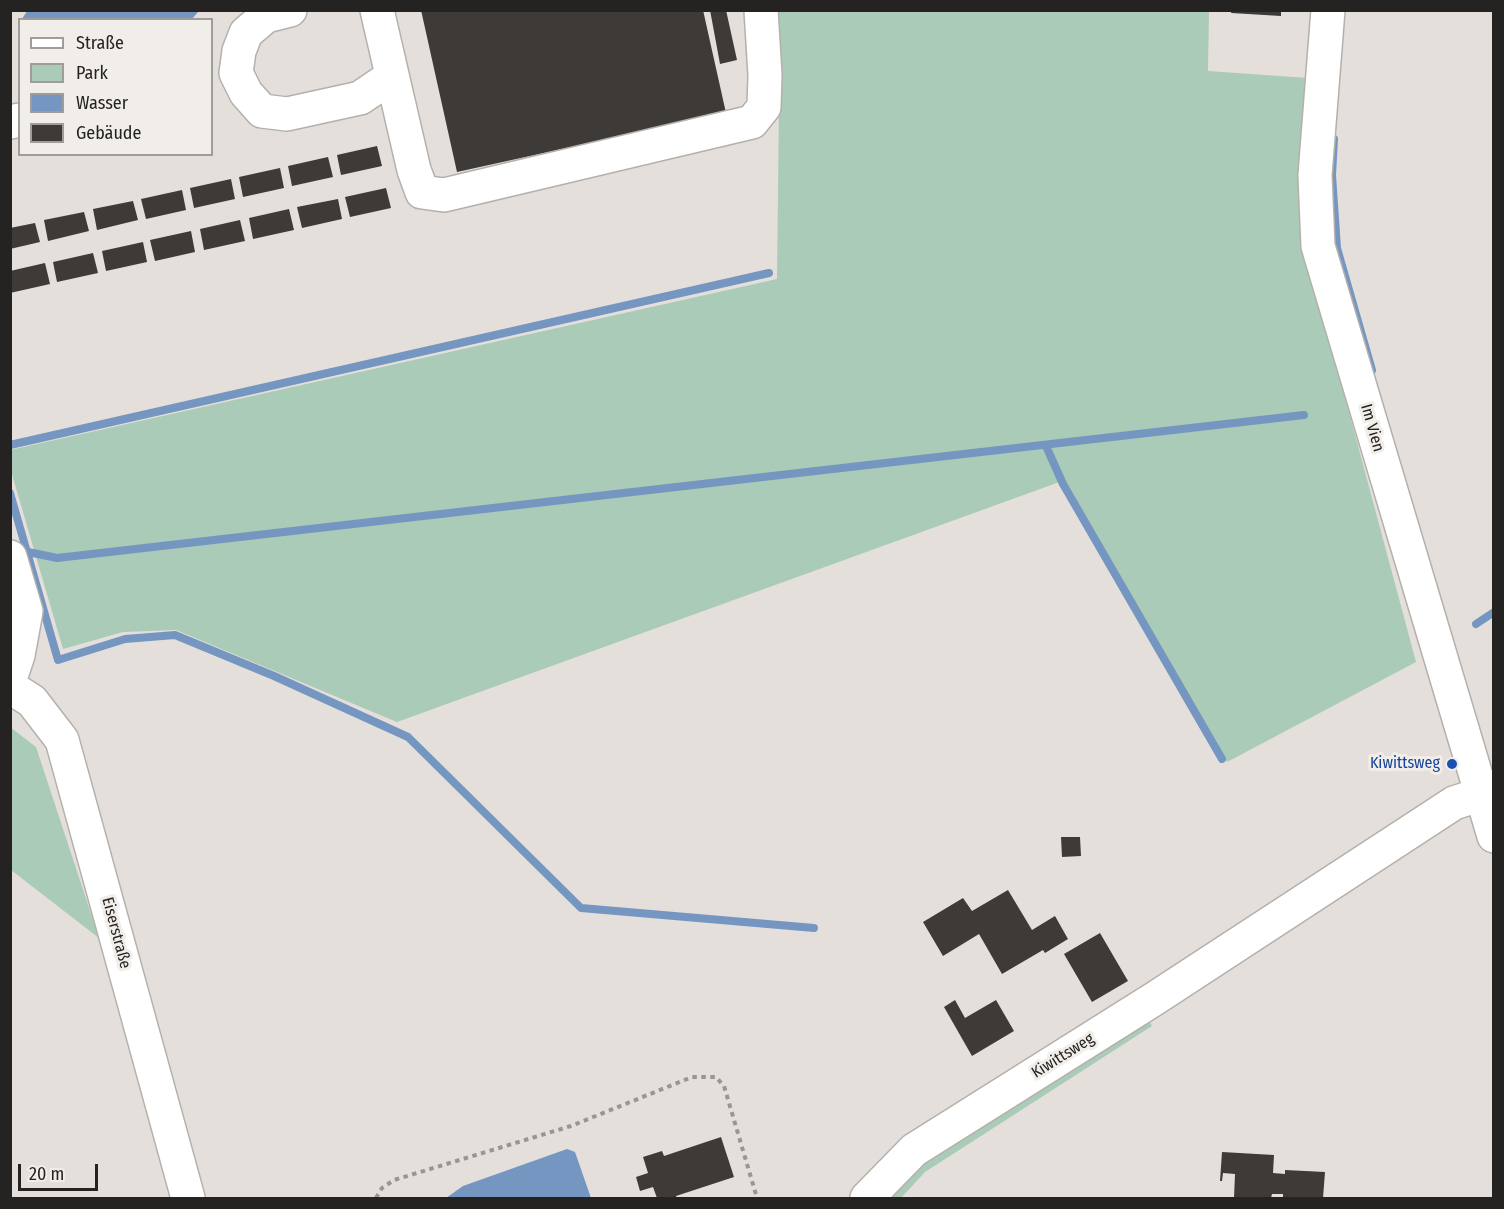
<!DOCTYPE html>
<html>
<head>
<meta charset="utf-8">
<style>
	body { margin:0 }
	#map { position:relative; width:1504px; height:1209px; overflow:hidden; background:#e4dfdb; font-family:"Fira Sans Condensed",sans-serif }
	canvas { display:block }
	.frame { position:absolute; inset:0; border:12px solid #252322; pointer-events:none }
	.legend { position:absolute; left:18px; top:18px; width:195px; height:138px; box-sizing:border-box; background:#f1ede8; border:2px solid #9f9c99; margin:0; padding:8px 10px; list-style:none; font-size:18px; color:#252322 }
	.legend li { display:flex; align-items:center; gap:12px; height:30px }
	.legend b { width:30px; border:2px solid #9f9c99 }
	.scale { position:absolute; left:18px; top:1164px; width:80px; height:27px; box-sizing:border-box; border:3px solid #252322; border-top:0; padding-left:8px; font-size:18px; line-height:21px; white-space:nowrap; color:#252322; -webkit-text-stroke:4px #f1ede8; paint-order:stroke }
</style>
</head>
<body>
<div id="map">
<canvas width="1504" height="1209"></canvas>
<div class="frame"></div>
<ul class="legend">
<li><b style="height:8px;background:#fff"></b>Straße</li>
<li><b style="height:16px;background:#aacbb7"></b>Park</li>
<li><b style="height:16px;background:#7596c1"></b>Wasser</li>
<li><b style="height:16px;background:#3e3a37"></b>Gebäude</li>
</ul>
<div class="scale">20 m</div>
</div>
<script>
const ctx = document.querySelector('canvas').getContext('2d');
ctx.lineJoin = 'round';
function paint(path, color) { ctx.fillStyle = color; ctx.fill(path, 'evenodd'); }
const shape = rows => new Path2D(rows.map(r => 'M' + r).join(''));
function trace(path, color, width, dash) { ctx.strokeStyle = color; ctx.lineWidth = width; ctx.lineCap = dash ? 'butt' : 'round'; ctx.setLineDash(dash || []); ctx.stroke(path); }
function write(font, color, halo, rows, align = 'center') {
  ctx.font = font + ' "Fira Sans Condensed",sans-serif'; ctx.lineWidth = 6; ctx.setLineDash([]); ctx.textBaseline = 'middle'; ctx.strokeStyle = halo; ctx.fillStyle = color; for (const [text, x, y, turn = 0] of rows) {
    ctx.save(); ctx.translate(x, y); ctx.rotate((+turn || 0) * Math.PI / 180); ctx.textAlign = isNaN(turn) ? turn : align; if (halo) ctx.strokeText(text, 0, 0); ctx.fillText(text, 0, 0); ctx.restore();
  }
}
paint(shape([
	[774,11,1209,11,1208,71,1308,78,1306,252,1416,662,1227,762,1065,480,397,722,176,630,123,632,63,649,11,471,10,450,777,279,779,103],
	[10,727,36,747,99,938,11,870],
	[1145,1012,1152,1026,925,1172,901,1198,875,1198,917,1156]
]), '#aacbb7');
paint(shape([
	[27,11,27,10,199,11,192,19,22,19],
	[567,1149,575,1152,591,1198,446,1198,463,1186]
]), '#7596c1');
trace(shape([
	[1334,139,1332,175,1337,248,1372,370],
	[10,445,769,273],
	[1046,446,1063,484,1222,759],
	[10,493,58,660,125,639,175,635,274,676,408,737,581,908,814,928],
	[28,552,57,558,1304,415],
	[1476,624,1494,612]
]), '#7596c1', 8);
paint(shape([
	[421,10,703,10,726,113,457,172],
	[710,10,726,10,737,60,720,64],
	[1232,10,1281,10,1281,16,1231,13],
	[377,146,382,166,341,175,337,155],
	[328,157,333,177,292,186,288,166],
	[280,168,284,188,243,197,239,177],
	[231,179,235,199,194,208,190,188],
	[386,188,391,208,350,217,345,197],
	[182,190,186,210,146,219,141,199],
	[338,199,342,219,302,228,297,207],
	[133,201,138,220,97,230,93,209],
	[289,209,294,230,253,239,249,218],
	[84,212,89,231,48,241,44,220],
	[240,220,245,241,204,250,200,229],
	[35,223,40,242,10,249,10,228],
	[191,231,195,252,155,261,150,240],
	[143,242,147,262,106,271,102,251],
	[93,253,98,273,57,282,53,262],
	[45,263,50,284,10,293,10,271],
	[1061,837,1080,837,1081,856,1062,857],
	[1008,890,1032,930,1055,916,1068,939,1045,953,1043,950,1002,974,979,934,943,956,923,922,963,898,972,911],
	[1100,933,1128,981,1092,1002,1064,954],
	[955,1000,965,1018,996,1000,1014,1031,972,1056,944,1007],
	[721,1137,734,1177,676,1196,677,1198,657,1198,653,1187,640,1191,636,1177,648,1173,643,1157,662,1151,664,1156],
	[1222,1152,1274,1155,1273,1173,1285,1174,1285,1170,1325,1172,1323,1198,1283,1198,1283,1194,1272,1194,1271,1198,1234,1198,1235,1174,1223,1173,1222,1181,1220,1181]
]), '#3e3a37');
const minor = shape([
	[290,10,266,16,246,33,239,51,236,73,246,93,262,111,287,114,360,98,391,77],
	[377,10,414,170,422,192,444,195,752,122,764,107,765,75,761,10],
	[1328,10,1315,175,1318,246,1494,836],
	[10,122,20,120],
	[10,557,26,611,18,655,10,679],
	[10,687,32,701,62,740,188,1198],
	[867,1198,914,1150,1154,999,1454,803,1481,794]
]);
trace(minor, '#b4b0ac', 36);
trace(shape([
	[376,1198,382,1188,394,1180,571,1126,692,1077,716,1077,724,1086,757,1198]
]), '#999592', 4, [4.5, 4.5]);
trace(minor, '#fff', 33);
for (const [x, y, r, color] of [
	[1452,764,6,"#1a4fb4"]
]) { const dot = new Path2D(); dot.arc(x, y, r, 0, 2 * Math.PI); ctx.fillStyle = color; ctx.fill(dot); trace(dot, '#f1ede8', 2); }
write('16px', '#252322', '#f1ede8', [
	["Im Vien",1372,428,74],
	["Eiserstraße",116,933,75],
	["Kiwittsweg",1063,1056,-32]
]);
write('16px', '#164399', '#f1ede8', [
	["Kiwittsweg",1440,764]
], 'right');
</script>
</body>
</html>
